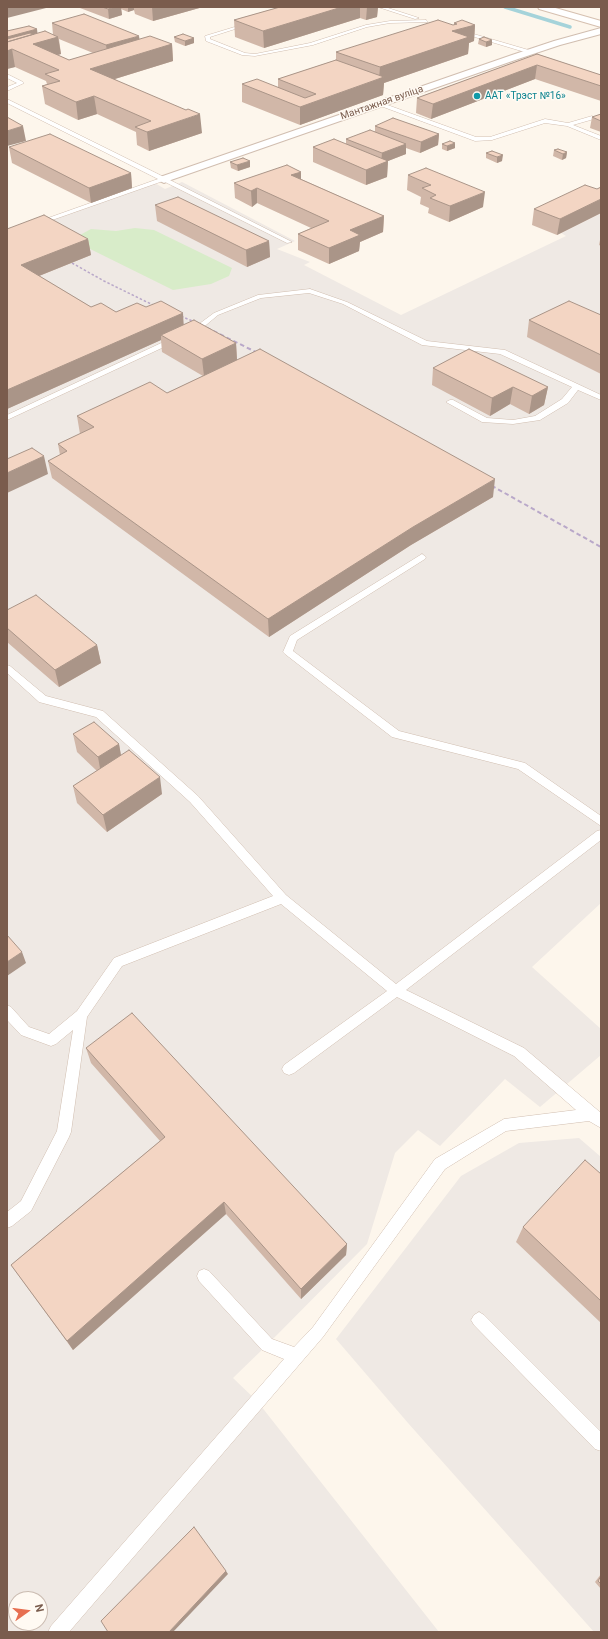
<!DOCTYPE html>
<html>
<head>
<meta charset="utf-8">
<style>
	body { margin:0 }
	#map { position:relative; width:608px; height:1639px; overflow:hidden; background:#fdf6ec; font-family:Roboto,sans-serif }
	canvas { display:block }
	.frame { position:absolute; inset:0; border:8px solid #7a5c4d; pointer-events:none }
	.north { position:absolute; left:8px; top:1591px; width:40px; height:40px; box-sizing:border-box; background:#fffaf3; border:1px solid #cabbb1; border-radius:50%; rotate:76deg; font-size:11px; font-weight:700; line-height:16px; text-align:center; color:#7a5c4d }
	.north::after { content:''; display:block; margin:auto; width:14px; height:18px; background:#e76f51; clip-path:polygon(50% 0,100% 100%,50% 72%,0 100%) }
</style>
</head>
<body>
<div id="map">
<canvas width="608" height="1639"></canvas>
<div class="frame"></div>
<div class="north">N</div>
</div>
<script>
const ctx = document.querySelector('canvas').getContext('2d');
ctx.lineJoin = 'round';
function paint(path, color) { ctx.fillStyle = color; ctx.fill(path, 'evenodd'); }
const shape = rows => new Path2D(rows.map(r => 'M' + r).join(''));
function trace(path, color, width, dash) { ctx.strokeStyle = color; ctx.lineWidth = width; ctx.lineCap = dash ? 'butt' : 'round'; ctx.setLineDash(dash || []); ctx.stroke(path); }
function write(font, color, halo, rows, align = 'center') {
  ctx.font = font + ' Roboto,sans-serif'; ctx.lineWidth = 3; ctx.setLineDash([]); ctx.textBaseline = 'middle'; ctx.strokeStyle = halo; ctx.fillStyle = color; for (const [text, x, y, turn = 0] of rows) {
    ctx.save(); ctx.translate(x, y); ctx.rotate((+turn || 0) * Math.PI / 180); ctx.textAlign = isNaN(turn) ? turn : align; if (halo) ctx.strokeText(text, 0, 0); ctx.fillText(text, 0, 0); ctx.restore();
  }
}
paint(shape([
	[153,182,165,189,182,182,295,241,277,249,310,262,304,265,401,315,566,236,561,233,601,213,601,903,532,967,601,1029,601,1055,540,1107,505,1079,440,1146,418,1130,395,1153,367,1244,267,1345,233,1378,257,1401,439,1632,7,1632,7,230,10,231],
	[16,1599,40,1599,40,1623,16,1623],
	[579,1138,601,1157,601,1632,594,1632,408,1423,336,1339,461,1176,519,1143]
]), '#efe9e4');
paint(shape([
	[135,228,154,230,232,268,229,276,211,284,173,290,78,243,80,235,91,229,116,231]
]), '#d8ecc9');
trace(shape([
	[505,7,570,27]
]), '#a5d3da', 3.5);
const lane = shape([
	[378,7,385,7,419,18,415,19,378,7],
	[426,20,428,22,390,23,367,27,313,45,255,56,242,55,206,41,205,36,251,22,251,24,210,37,210,39,245,53,255,54,310,43,366,25,390,21,426,20],
	[460,30,532,51,532,52,528,53,458,32,460,30],
	[7,74,23,82,24,83,7,91,7,87,17,83,7,78,7,74],
	[7,99,166,178,292,242,287,243,163,181,38,225,34,225,34,223,158,179,7,103,7,99],
	[378,103,382,103,476,137,490,137,545,119,568,123,592,116,595,118,594,119,573,125,601,136,601,140,567,126,545,123,492,140,475,141,378,105,378,103],
	[310,289,347,302,427,341,505,350,601,395,601,400,578,390,568,403,540,420,513,424,482,422,446,402,450,400,453,400,487,418,513,420,535,416,562,399,572,387,500,354,422,345,343,304,309,293,261,298,218,315,194,335,191,335,187,333,214,313,258,295,310,289],
	[172,338,175,338,179,340,7,420,7,415,172,338],
	[422,554,426,557,425,559,297,640,293,651,399,731,525,763,601,816,601,826,518,769,392,737,285,654,283,652,290,636,422,554],
	[7,665,10,666,46,696,103,711,198,796,286,895,396,984,597,831,601,830,601,840,406,990,524,1048,601,1113,601,1128,589,1121,506,1131,445,1169,323,1337,69,1632,48,1632,51,1626,284,1359,262,1350,199,1281,197,1276,199,1271,204,1269,209,1271,272,1339,294,1347,313,1327,435,1159,504,1119,576,1110,514,1056,397,997,294,1073,289,1075,284,1073,282,1069,284,1065,387,991,281,904,122,966,87,1017,71,1132,69,1137,31,1211,12,1226,7,1228,7,1212,21,1201,57,1131,73,1030,56,1044,51,1046,21,1035,7,1020,7,1005,11,1007,29,1027,49,1034,77,1011,114,958,273,896,190,802,96,717,39,702,7,673,7,665],
	[479,1312,484,1315,601,1432,601,1451,595,1449,474,1325,471,1320,474,1315,479,1312]
]);
const street = shape([
	[601,28,601,34,560,45,518,59,168,181,164,183,160,181,158,179,160,177,512,55,554,41,601,28]
]);
const secondary = shape([
	[538,7,552,7,601,21,601,27,539,9,538,7]
]);
trace(lane, '#d1beb0', 1);
trace(street, '#d1beb0', 2);
trace(secondary, '#d6c0b0', 2);
paint(lane, '#fff');
paint(street, '#fff');
paint(secondary, '#fff');
trace(shape([
	[72,263,104,281,151,304,195,322]
]), '#b9a8c9', 1.5, [2.5, 2]);
trace(shape([
	[193,321,264,356],
	[485,482,601,547]
]), '#b9a8c9', 2, [4.5, 3]);
paint(shape([
	[80,7,203,7,153,21,135,14,134,10,128,12,121,9,122,15,109,19,80,8],
	[280,7,378,7,377,17,366,20,360,18,264,48,235,37,234,20],
	[52,23,140,39,172,44,173,61,115,79,202,133,149,151,137,145,136,132,97,114,78,120,45,104,42,86,47,84,46,81,15,67,7,69,7,31,37,29,37,33,53,35],
	[59,39,93,53,69,60,58,55,61,54],
	[454,23,475,25,474,41,469,43,468,54,384,83,383,95,300,125,242,102,242,84,278,87,278,79,336,60,336,52,454,25],
	[174,37,194,38,194,43,185,46,175,42],
	[484,37,492,45,486,47,478,44,479,39],
	[537,54,601,75,601,101,535,79,431,119,416,113,417,98],
	[601,114,601,132,590,128,592,117],
	[375,126,439,134,438,145,420,153,406,148,406,154,388,161,387,177,366,185,313,162,313,147,346,144,346,139,375,131],
	[442,144,455,148,447,151,442,149],
	[9,147,131,173,132,188,91,203,12,163],
	[554,150,567,152,566,158,562,160,553,156],
	[492,151,502,161,497,163,486,158,486,153],
	[230,162,250,167,238,171,231,168],
	[301,172,301,179,384,216,383,232,360,242,359,251,329,264,298,250,298,234,311,228,257,203,252,207,235,198,234,183],
	[408,175,483,207,449,222,428,213,429,208,420,204,421,197,407,190],
	[601,187,601,213,557,235,532,225,534,209,597,189],
	[155,205,269,241,270,257,247,267,157,221],
	[7,229,88,239,91,255,39,276,91,307,116,312,146,307,184,324,236,343,237,360,493,497,411,545,269,637,52,478,48,461,60,455,58,444,80,434,77,416,167,393,203,376,162,352,161,340,7,409],
	[601,235,601,246,599,245],
	[601,315,601,374,527,337,529,320],
	[433,368,548,387,544,405,529,414,510,404,490,416,432,385],
	[7,610,97,645,101,663,59,687,7,642],
	[73,734,119,744,121,756,162,794,107,832,77,803,73,786,97,771,77,752],
	[86,1048,347,1244,346,1255,301,1299,226,1214,73,1350,19,1276,11,1265,160,1141,91,1063],
	[601,1174,601,1323,516,1242,523,1227],
	[601,1574,601,1589,595,1582]
]), '#d1b7a8');
paint(shape([
	[7,7,50,7,7,18],
	[116,7,121,7,122,15,109,19,108,9],
	[128,7,134,7,134,10,128,12],
	[152,7,203,7,153,21],
	[342,7,360,7,360,18,264,48,263,31],
	[367,7,378,7,377,17,366,20],
	[475,25,474,41,469,43,468,54,384,83,383,95,300,125,300,107,379,79,380,67,452,31],
	[37,29,38,38,58,37,61,54,38,60,9,44,7,37],
	[139,36,141,49,108,59,106,45],
	[194,38,194,43,185,46,185,41],
	[492,40,492,45,486,47,486,42],
	[172,44,173,61,92,86,90,69],
	[7,47,12,49,15,67,7,69],
	[537,65,535,79,431,119,433,104],
	[94,96,97,114,78,120,76,102],
	[200,114,202,133,149,151,147,132],
	[23,126,26,141,7,146,7,131],
	[439,134,438,145,420,153,421,142],
	[455,143,455,148,447,151,447,146],
	[406,144,406,154,388,161,387,177,366,185,366,170,381,164,382,153],
	[567,152,566,158,562,160,563,154],
	[503,155,502,161,497,163,497,157],
	[250,161,250,167,238,171,237,165],
	[301,172,301,187,291,175],
	[131,173,132,188,91,203,89,188],
	[257,188,257,203,252,207,251,191],
	[485,192,483,207,449,222,450,206],
	[601,199,601,213,557,235,560,219],
	[384,216,383,232,360,242,359,251,329,264,329,248,350,230],
	[88,239,91,255,24,282,21,265],
	[269,241,270,257,247,267,246,250],
	[183,313,184,330,161,335,161,340,7,409,7,390],
	[236,343,237,360,204,376,202,359],
	[513,387,510,404,490,416,492,398],
	[548,387,544,405,529,414,532,396],
	[44,456,48,474,7,493,7,473],
	[495,479,493,497,411,545,269,637,268,619,413,527],
	[97,645,101,663,59,687,55,670],
	[119,744,122,761,101,774,98,757],
	[160,777,162,794,107,832,103,815],
	[22,952,26,963,7,976,7,962],
	[224,1202,226,1214,73,1350,67,1341],
	[347,1244,346,1255,301,1299,301,1289],
	[226,1571,228,1574,173,1632,169,1632]
]), '#aa9588');
const building = shape([
	[102,7,116,7,108,9,102,7],
	[280,7,342,7,263,31,234,20,280,7],
	[84,14,139,36,106,45,52,23,84,14],
	[438,20,453,25,457,24,454,23,462,20,475,25,452,31,469,37,380,67,336,52,438,20],
	[29,26,37,29,7,37,7,31,29,26],
	[45,31,58,37,33,44,69,60,150,36,172,44,90,69,186,110,188,109,200,114,147,132,135,127,151,121,94,96,76,102,42,86,60,81,45,74,59,70,12,49,7,51,7,42,45,31],
	[30,33,34,34,7,42,7,39,30,33],
	[183,34,194,38,185,41,174,37,183,34],
	[484,37,492,40,486,42,479,39,484,37],
	[537,54,601,75,601,86,537,65,433,104,417,98,537,54],
	[336,60,384,77,300,107,242,84,257,79,305,98,316,94,278,79,336,60],
	[601,114,601,121,592,117,601,114],
	[7,117,23,126,7,131,7,117],
	[393,118,439,134,421,142,375,126,393,118],
	[370,130,406,144,382,153,346,139,370,130],
	[50,134,131,173,89,188,9,147,50,134],
	[334,139,388,161,366,170,313,147,334,139],
	[450,141,455,143,447,146,442,144,450,141],
	[558,149,567,152,563,154,554,150,558,149],
	[492,151,503,155,497,157,486,153,492,151],
	[243,158,250,161,237,165,230,162,243,158],
	[287,165,301,172,291,175,384,216,350,230,360,235,329,248,298,234,329,221,257,188,251,191,234,183,287,165],
	[426,168,485,192,450,206,430,198,436,195,422,188,431,185,408,175,426,168],
	[585,185,597,189,601,187,601,199,560,219,534,209,585,185],
	[178,197,269,241,246,250,155,205,178,197],
	[44,215,88,239,21,265,91,307,101,303,116,312,137,303,146,307,161,301,183,313,7,390,7,229,44,215],
	[569,301,601,315,601,355,529,320,569,301],
	[194,320,236,343,202,359,161,335,194,320],
	[260,349,495,479,413,527,268,619,48,461,67,451,58,444,94,427,77,416,150,382,167,393,260,349],
	[469,349,548,387,532,396,513,387,492,398,433,368,469,349],
	[32,448,44,456,7,473,7,459,32,448],
	[36,595,97,645,55,670,7,628,7,610,36,595],
	[94,722,119,744,98,757,73,734,94,722],
	[129,750,160,777,103,815,73,786,129,750],
	[7,935,22,952,7,962,7,935],
	[132,1013,347,1244,301,1289,224,1202,67,1341,11,1265,165,1137,86,1048,132,1013],
	[585,1160,601,1174,601,1301,523,1227,585,1160],
	[194,1527,226,1571,169,1632,108,1632,101,1621,194,1527],
	[601,1576,601,1584,598,1581,601,1576]
]);
paint(building, '#f3d5c3');
trace(building, '#aa9588', 1);
for (const [x, y, r, color] of [
	[477,96,4,"#0f9aa8"]
]) { const dot = new Path2D(); dot.arc(x, y, r, 0, 2 * Math.PI); ctx.fillStyle = color; ctx.fill(dot); trace(dot, '#fffaf3', 1.5); }
write('10px', '#0d838f', '#fffaf3', [
	["ААТ «Трэст №16»",485,96]
], 'left');
write('10px', '#7a5c4d', '#fffaf3', [
	["Мантажная вуліца",382,103,-19]
]);
</script>
</body>
</html>
